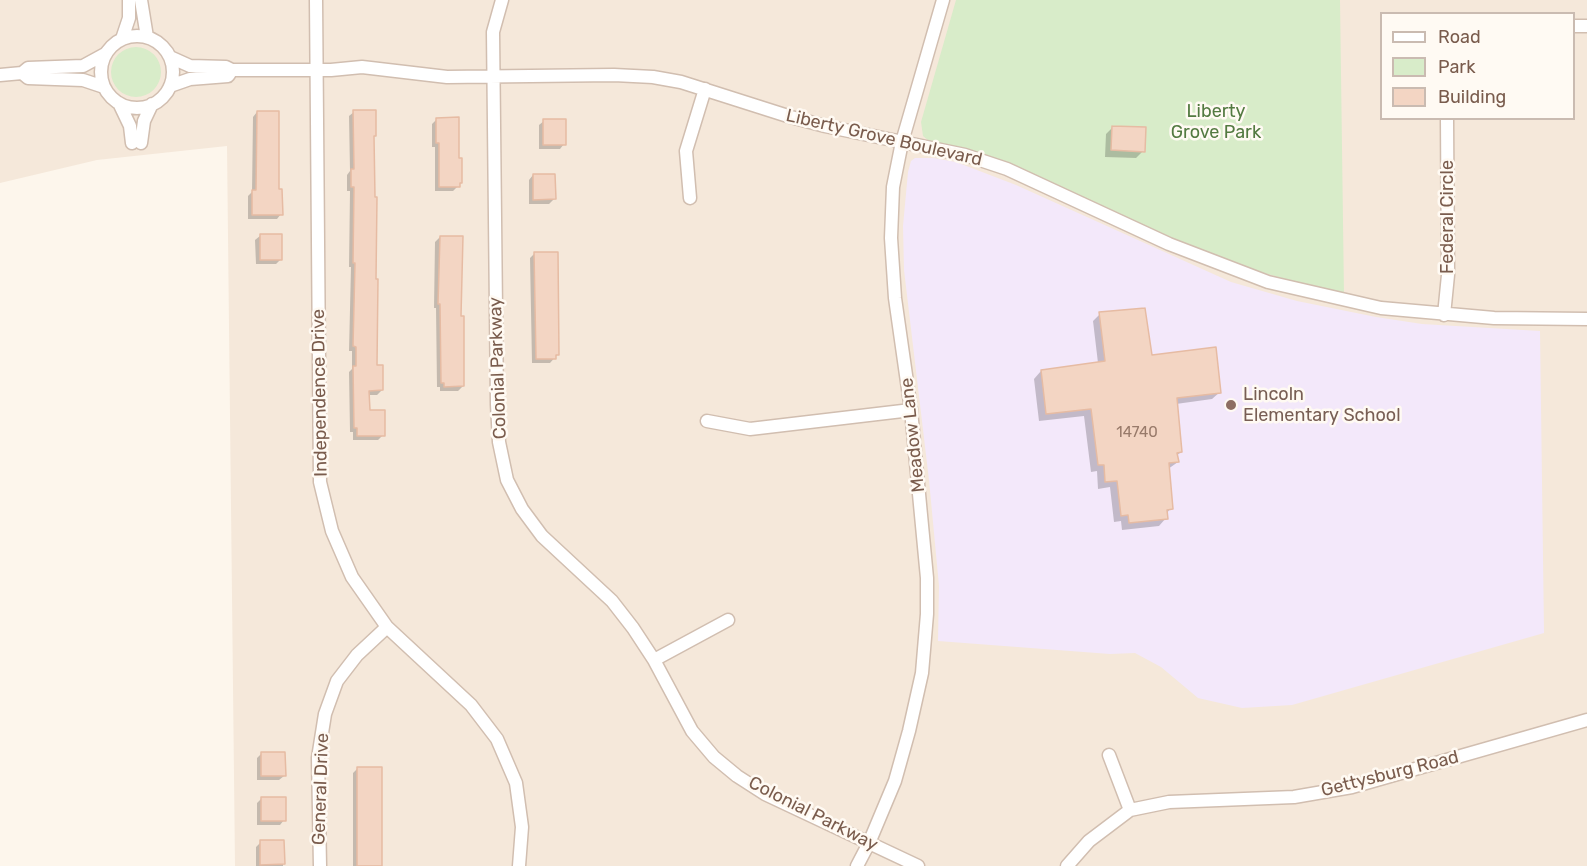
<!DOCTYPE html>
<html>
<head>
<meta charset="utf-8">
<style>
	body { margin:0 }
	#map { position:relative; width:1587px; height:866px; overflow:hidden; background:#fdf6ec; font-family:Rubik,sans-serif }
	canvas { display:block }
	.legend { position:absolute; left:1380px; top:12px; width:195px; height:108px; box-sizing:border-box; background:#fffaf3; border:2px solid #cabbb1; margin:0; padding:8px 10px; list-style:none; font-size:18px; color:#7a5c4d }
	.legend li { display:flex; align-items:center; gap:12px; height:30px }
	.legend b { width:30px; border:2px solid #cabbb1 }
</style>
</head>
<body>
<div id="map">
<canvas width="1587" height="866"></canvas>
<ul class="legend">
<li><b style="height:8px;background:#fff"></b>Road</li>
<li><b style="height:16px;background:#d8ecc9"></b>Park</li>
<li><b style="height:16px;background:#f3d5c3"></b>Building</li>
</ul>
</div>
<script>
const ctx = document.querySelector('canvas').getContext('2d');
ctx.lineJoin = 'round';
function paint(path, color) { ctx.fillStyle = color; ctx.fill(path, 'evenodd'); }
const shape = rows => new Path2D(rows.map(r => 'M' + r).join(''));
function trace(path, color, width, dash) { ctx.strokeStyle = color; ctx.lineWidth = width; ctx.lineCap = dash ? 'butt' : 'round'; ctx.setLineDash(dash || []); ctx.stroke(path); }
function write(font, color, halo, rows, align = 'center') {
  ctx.font = font + ' Rubik,sans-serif'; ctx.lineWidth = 5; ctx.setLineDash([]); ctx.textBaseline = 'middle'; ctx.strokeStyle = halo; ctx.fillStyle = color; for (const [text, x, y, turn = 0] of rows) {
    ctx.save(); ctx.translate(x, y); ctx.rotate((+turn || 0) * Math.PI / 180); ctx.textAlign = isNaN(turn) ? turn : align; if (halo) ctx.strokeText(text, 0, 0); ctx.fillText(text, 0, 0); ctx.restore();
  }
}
paint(shape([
	[0,0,1587,0,1587,866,235,866,227,146,97,160,0,183],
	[1382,14,1574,14,1574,118,1382,118]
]), '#f5e8da');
paint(shape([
	[915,158,933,158,956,162,1016,185,1231,282,1297,301,1376,317,1422,324,1540,331,1544,633,1292,705,1242,708,1198,698,1161,667,1135,653,1110,654,938,641,939,586,929,480,904,270,903,226,908,172,911,161]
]), '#f3e8fa');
paint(shape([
	[956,0,1340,0,1344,295,1246,268,1193,248,987,155,929,141,923,136,921,122],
	'111 72a25 25 0 1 1 50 0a25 25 0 1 1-50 0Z'
]), '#d8ecc9');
paint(shape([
	[257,112,277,191,281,214,277,219,248,219,248,196,252,192,253,117],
	[354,112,373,137,375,367,382,390,377,395,368,395,368,411,383,435,378,440,353,440,353,432,350,432,349,372,352,369,352,351,349,351,351,267,349,267,350,191,347,191,347,175,350,171,349,116],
	[437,119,458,159,458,186,453,191,435,191,435,147,432,147,432,124],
	[544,121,564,144,560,149,539,149,539,125],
	[1113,127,1143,151,1136,158,1105,157,1106,134],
	[533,175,554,199,549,204,529,204,529,180],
	[260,236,281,259,276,264,256,264,255,240],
	[440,237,459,318,463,386,458,391,440,391,440,387,437,387,436,308,434,308,435,242],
	[535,253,558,354,550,363,532,363,530,258],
	[1100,314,1150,356,1220,392,1212,399,1176,404,1181,452,1176,456,1178,462,1168,469,1171,508,1166,514,1166,518,1159,526,1122,530,1121,521,1114,522,1110,487,1098,489,1097,471,1091,472,1084,416,1039,421,1034,379,1041,371,1098,363,1093,321],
	[262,753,284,776,279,780,257,780,257,758],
	[358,768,381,866,353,866,353,773],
	[262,798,284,820,280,825,257,825,257,803],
	[261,842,283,842,283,866,256,866,256,847]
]), '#0003');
const building = shape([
	[353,110,376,110,376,136,374,136,375,197,377,197,376,279,378,279,377,365,383,365,383,390,369,391,370,410,385,410,385,436,357,436,357,428,354,428,353,366,356,366,356,347,353,346,355,263,353,263,354,187,351,187,351,169,354,169,353,110],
	[257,111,279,111,279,189,282,189,283,215,252,215,252,190,256,190,257,111],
	[459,117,459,158,462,158,462,183,460,183,460,187,439,187,439,143,436,143,436,118,459,117],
	[543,119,566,119,566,145,543,145,543,119],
	[1112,126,1146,127,1145,152,1111,150,1112,126],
	[533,174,555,174,556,199,533,200,533,174],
	[260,234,282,234,282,260,260,260,260,234],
	[440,236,463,236,461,316,464,316,464,386,444,387,444,383,441,383,440,304,438,304,440,236],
	[534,252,558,252,559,355,556,355,556,359,536,359,534,252],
	[1145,308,1152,355,1216,347,1221,393,1177,398,1182,452,1177,453,1179,462,1169,463,1173,509,1167,510,1168,519,1129,523,1128,515,1121,516,1117,481,1105,482,1104,465,1098,465,1091,409,1046,414,1041,370,1105,361,1099,312,1145,308],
	[261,752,285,752,286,776,261,776,261,752],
	[357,767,382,767,382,866,357,866,357,767],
	[261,797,286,797,286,821,261,821,261,797],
	[260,840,284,840,285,864,260,865,260,840]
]);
paint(building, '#f3d5c3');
trace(building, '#e6bba3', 1.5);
const street = shape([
	[141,0,147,37],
	[316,0,320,482,332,531,352,577,387,627,471,705,497,739,516,783,522,827,519,866],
	[502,0,493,32,497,404,499,442,507,480,522,509,542,536,612,601,633,628,654,660,692,731,714,757,737,776,765,794,918,866],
	[1574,26,1587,26],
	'101 72a36 36 0 1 1 72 0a36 36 0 1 1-72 0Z',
	[122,39,129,18,129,0],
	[170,57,190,66,226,67,232,70,331,70,362,67,447,77,614,75,653,77,681,82,791,117,825,126,965,155,1007,169,1169,244,1268,282,1381,308,1494,318,1587,319],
	[22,73,28,68,83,66,105,54],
	[22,73,28,78,83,80,104,87],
	[0,75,22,73],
	[170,86,190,79,228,76,232,70],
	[119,103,130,126,132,143],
	[141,143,144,121,152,104],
	[690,198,686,151,705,89],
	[1444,315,1448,275,1447,118],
	[707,421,750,429,911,410],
	[654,660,728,620],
	[1109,755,1130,810],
	[320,866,318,758,325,714,337,681,357,655,387,627],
	[857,866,869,843,895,781,909,731,922,673,927,614,927,578,911,410,895,298,891,238,893,187,902,142,943,0],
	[1067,866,1089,841,1130,810,1169,802,1294,797,1352,787,1587,720]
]);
trace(street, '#d1beb0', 15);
trace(street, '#fff', 12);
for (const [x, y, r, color] of [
	[1231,405,6,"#8d6e63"]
]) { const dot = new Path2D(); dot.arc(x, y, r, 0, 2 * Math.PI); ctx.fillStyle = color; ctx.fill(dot); trace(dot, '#fffaf3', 2); }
write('15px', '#987a6a', null, [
	["14740",1137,433]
]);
write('18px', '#537a41', '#fffaf3', [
	["Liberty",1216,112],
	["Grove Park",1216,133]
]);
write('18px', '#7a5c4d', '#fffaf3', [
	["Liberty Grove Boulevard",884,138,13],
	["Federal Circle",1448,217,-90],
	["Colonial Parkway",498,368,-92],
	["Independence Drive",320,393,-91],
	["Meadow Lane",913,435,-96],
	["Gettysburg Road",1390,774,-14],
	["General Drive",321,789,-88],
	["Colonial Parkway",813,814,27]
]);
write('18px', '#785e54', '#fffaf3', [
	["Lincoln",1243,395],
	["Elementary School",1243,416]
], 'left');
</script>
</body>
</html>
